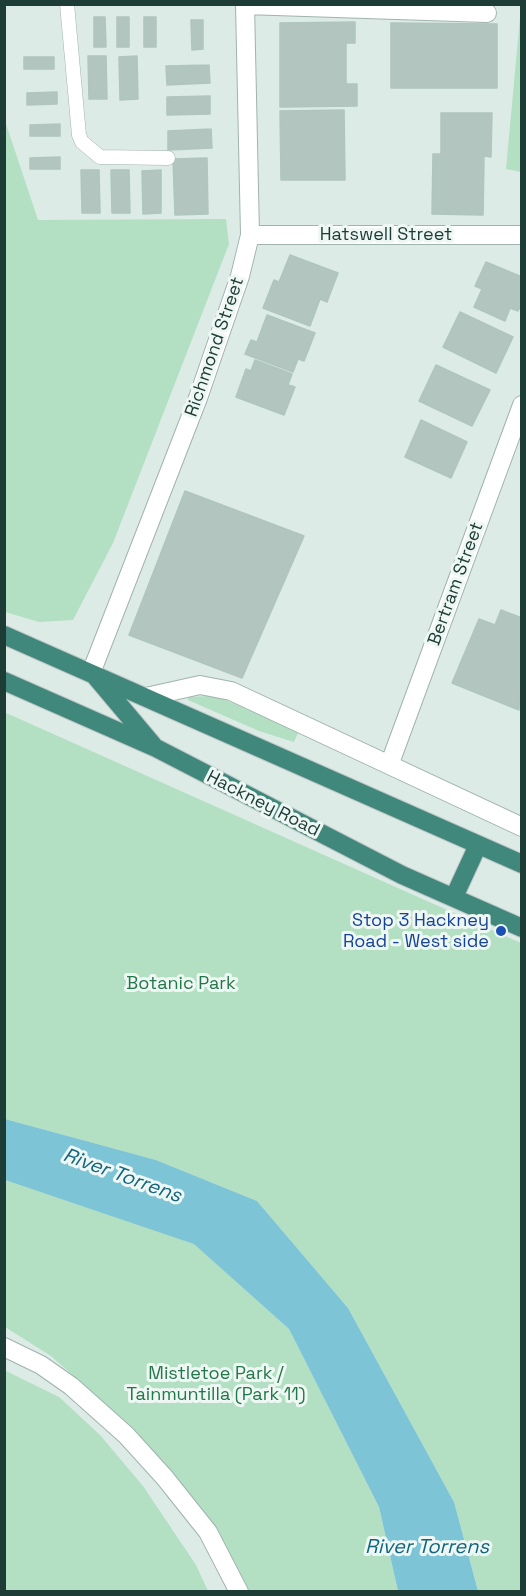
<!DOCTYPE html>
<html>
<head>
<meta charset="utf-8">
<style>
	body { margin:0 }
	#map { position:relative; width:526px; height:1596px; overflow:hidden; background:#ddebe6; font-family:"Space Grotesk",sans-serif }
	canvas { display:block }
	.frame { position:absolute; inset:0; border:6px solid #1d3c36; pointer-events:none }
</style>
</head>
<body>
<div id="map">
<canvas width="526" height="1596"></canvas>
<div class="frame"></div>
</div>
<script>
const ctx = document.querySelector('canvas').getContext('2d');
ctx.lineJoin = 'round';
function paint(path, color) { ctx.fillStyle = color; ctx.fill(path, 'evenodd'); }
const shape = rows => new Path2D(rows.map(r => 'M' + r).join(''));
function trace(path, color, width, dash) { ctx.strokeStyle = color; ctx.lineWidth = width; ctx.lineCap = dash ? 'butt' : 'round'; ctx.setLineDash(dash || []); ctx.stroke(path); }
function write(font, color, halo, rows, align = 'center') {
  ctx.font = font + ' "Space Grotesk",sans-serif'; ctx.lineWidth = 6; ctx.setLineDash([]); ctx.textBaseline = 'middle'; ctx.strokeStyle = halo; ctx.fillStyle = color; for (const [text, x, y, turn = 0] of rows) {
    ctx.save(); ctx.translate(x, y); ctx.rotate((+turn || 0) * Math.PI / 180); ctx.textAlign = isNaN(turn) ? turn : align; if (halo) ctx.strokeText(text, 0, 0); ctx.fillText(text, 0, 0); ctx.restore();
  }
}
paint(shape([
	[521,7,522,172,521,172,506,169],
	[4,118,38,220,226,219,229,244,113,543,73,620,39,622,5,612],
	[208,696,221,698,299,731,294,742,259,731,188,700,188,697],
	[4,712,521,943,521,1591,478,1591,454,1502,348,1308,257,1201,156,1160,5,1119],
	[5,1180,194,1243,289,1329,379,1507,398,1591,249,1591,216,1529,133,1428,51,1356,5,1327],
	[4,1370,59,1397,100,1435,143,1486,196,1565,208,1591,5,1591]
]), '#b3dfc2');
paint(shape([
	[5,1119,156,1160,257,1201,348,1308,454,1502,478,1591,398,1591,379,1507,289,1329,194,1244,5,1180]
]), '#7ec4d7');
const building = shape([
	[94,17,105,17,106,47,94,47,94,17],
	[117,17,129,17,129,47,117,47,117,17],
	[144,17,156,17,156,47,144,47,144,17],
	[191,20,203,20,203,49,192,50,191,20],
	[355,22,355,43,346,43,346,84,357,84,357,106,280,107,280,23,355,22],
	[391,23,497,24,497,88,391,88,391,23],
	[88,56,106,56,107,99,89,99,88,56],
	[137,56,138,99,120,100,119,57,137,56],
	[24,57,54,57,54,69,24,69,24,57],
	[209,65,210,83,167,85,166,66,209,65],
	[57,92,57,104,27,105,27,93,57,92],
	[210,96,210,114,167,115,167,97,210,96],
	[344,110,345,180,281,180,280,111,344,110],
	[441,113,492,113,491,157,484,156,483,215,432,214,433,154,441,154,441,113],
	[60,124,60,136,30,136,30,125,60,124],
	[211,129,212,148,168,150,168,131,211,129],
	[60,157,60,169,30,169,30,158,60,157],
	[207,158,208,214,175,215,173,159,207,158],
	[81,170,99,170,100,213,82,213,81,170],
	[111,170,129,170,130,213,112,213,111,170],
	[161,170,161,213,143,214,142,171,161,170],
	[290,255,338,273,327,302,320,299,310,326,263,308,274,280,279,282,290,255],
	[486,262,522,277,522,304,518,311,510,308,505,321,474,307,482,289,475,286,486,262],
	[460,312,513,337,496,373,443,347,460,312],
	[267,315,315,333,304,361,298,359,293,372,245,354,251,340,257,342,267,315],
	[255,360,292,374,288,385,295,387,284,415,236,397,246,369,251,371,255,360],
	[436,365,490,390,472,426,419,401,436,365],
	[421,420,467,442,451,478,405,457,421,420],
	[185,491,304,536,242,678,129,635,185,491],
	[501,610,522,618,519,710,452,683,479,619,495,625,501,610]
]);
paint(building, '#b2c6bf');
trace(building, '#afc5bd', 1.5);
const service = shape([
	[67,4,79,135,82,142,100,157,168,158]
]);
const minor = shape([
	[245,5,487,13],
	[250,235,522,235],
	[91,673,198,398,240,276,250,235,245,4],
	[146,697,200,685,231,691,522,827],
	[390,763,522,405],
	[4,1347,41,1365,71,1386,126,1435,165,1478,208,1532,239,1592]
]);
const trunk = shape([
	[4,635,522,864],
	[95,676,153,745],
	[4,681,156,748,402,875,522,928],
	[454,897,478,845]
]);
trace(service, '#a0b3ae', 15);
trace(minor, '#a0b3ae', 20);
trace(trunk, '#c0c8c7', 20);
trace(service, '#fff', 14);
trace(minor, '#fff', 18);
trace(trunk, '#41887c', 18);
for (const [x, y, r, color] of [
	[501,931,6,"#1a4fb4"]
]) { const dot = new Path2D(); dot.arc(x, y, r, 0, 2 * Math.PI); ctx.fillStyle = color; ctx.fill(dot); trace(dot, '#eef7f3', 2); }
write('18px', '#1d3c36', '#eef7f3', [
	["Hatswell Street",386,235],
	["Richmond Street",215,347,-71],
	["Bertram Street",456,584,-70],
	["Hackney Road",263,804,27]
]);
write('18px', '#164399', '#eef7f3', [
	["Stop 3 Hackney",489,921],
	["Road - West side",489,942]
], 'right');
write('18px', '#237749', '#eef7f3', [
	["Botanic Park",181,984],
	["Mistletoe Park /",216,1374],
	["Tainmuntilla (Park 11)",216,1395]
]);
write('italic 20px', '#11657e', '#eef7f3', [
	["River Torrens",122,1176,20],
	["River Torrens",427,1548]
]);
</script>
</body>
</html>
